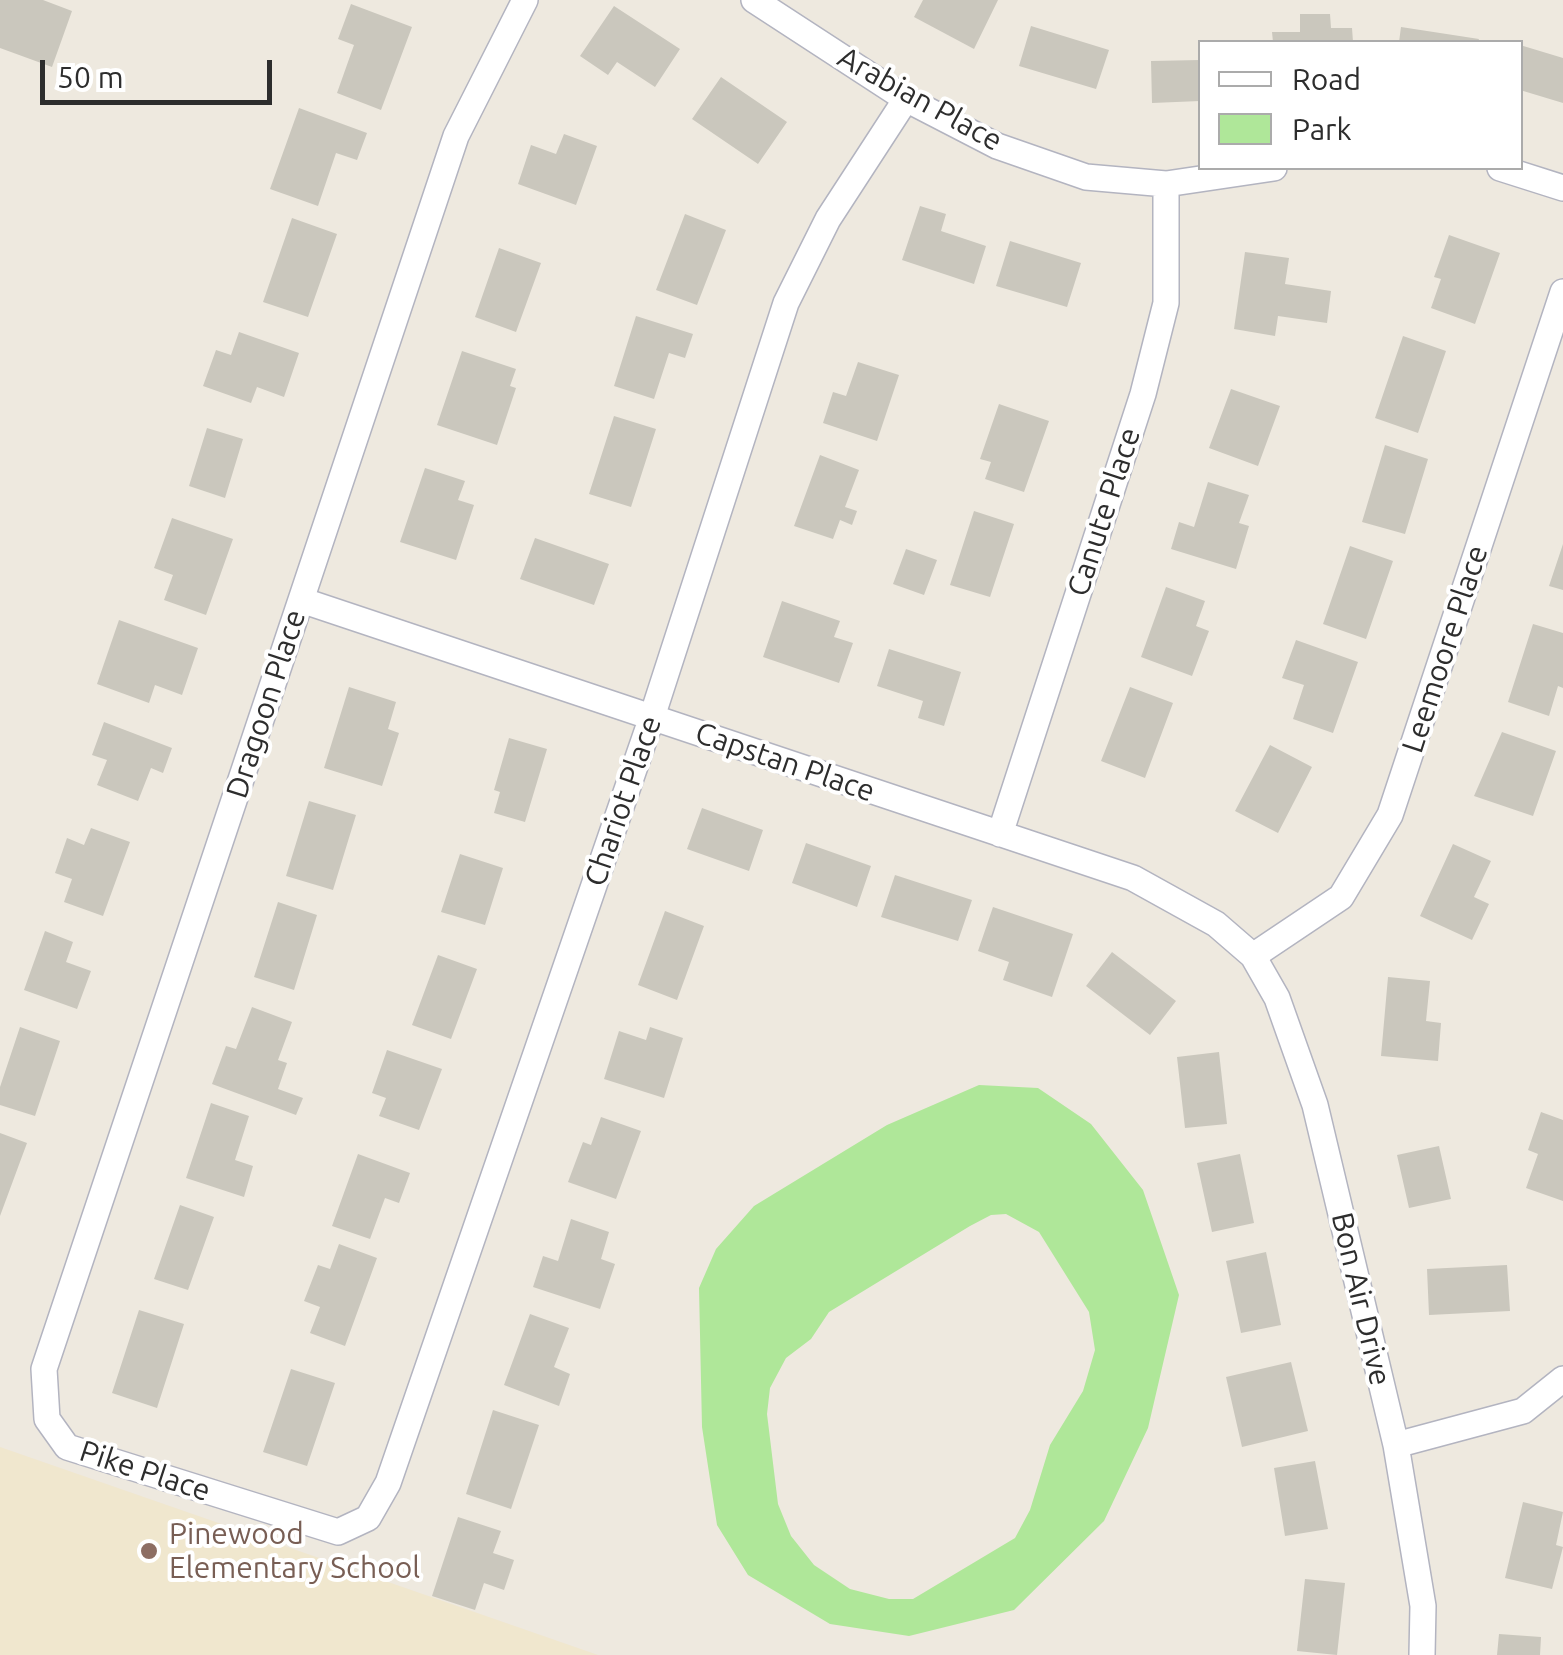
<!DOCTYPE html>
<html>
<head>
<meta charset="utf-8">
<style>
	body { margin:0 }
	#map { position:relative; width:1563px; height:1655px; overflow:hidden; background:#eee9df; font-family:Ubuntu,sans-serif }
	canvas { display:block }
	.legend { position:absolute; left:1198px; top:40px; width:325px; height:130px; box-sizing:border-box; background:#fff; border:2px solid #ababab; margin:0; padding:12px 18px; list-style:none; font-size:30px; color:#2d2d2d }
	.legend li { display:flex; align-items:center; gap:20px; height:50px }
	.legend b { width:50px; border:2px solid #ababab }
	.scale { position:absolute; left:40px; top:60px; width:232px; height:45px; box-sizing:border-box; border:5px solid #2d2d2d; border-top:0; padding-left:12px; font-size:30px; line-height:35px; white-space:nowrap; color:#2d2d2d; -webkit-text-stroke:8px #fff; paint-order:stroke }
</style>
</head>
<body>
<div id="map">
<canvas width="1563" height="1655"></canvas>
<ul class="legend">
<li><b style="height:12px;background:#fff"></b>Road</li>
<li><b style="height:28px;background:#afe799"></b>Park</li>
</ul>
<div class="scale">50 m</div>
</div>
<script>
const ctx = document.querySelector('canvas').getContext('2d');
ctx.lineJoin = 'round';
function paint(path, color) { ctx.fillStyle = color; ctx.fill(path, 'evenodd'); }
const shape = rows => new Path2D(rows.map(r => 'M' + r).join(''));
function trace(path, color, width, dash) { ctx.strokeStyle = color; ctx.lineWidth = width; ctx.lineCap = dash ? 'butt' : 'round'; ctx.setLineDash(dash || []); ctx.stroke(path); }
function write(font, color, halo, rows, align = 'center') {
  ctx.font = font + ' Ubuntu,sans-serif'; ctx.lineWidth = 8; ctx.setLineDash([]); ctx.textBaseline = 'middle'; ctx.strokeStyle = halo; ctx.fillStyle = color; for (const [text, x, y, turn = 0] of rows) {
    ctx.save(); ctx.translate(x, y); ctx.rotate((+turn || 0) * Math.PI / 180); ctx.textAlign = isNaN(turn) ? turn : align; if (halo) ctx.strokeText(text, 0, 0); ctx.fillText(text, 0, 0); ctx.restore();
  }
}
paint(shape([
	[0,1447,598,1655,0,1655]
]), '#f0e7ce');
paint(shape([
	[979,1085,1038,1088,1091,1124,1143,1190,1179,1295,1148,1428,1104,1521,1014,1610,909,1636,830,1624,748,1575,717,1525,702,1427,699,1288,716,1249,754,1206,887,1125],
	[1006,1214,1039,1232,1089,1312,1095,1350,1083,1391,1050,1445,1030,1510,1015,1538,913,1599,889,1599,850,1589,814,1565,791,1536,778,1504,767,1414,770,1388,786,1358,811,1339,829,1312,970,1226,991,1215]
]), '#afe799');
paint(shape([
	[0,0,43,0,72,11,52,67,0,48],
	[923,0,998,0,974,49,914,17],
	[351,4,412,27,381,110,337,93,354,45,338,39],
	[614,6,680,49,655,87,617,62,608,75,580,56],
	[1300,14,1330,14,1331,28,1352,28,1353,42,1273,42,1272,32,1300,32],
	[1031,26,1109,50,1096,89,1019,66],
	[1401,27,1479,39,1478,42,1399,42],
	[1520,45,1563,58,1563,103,1520,90],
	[1200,60,1200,101,1152,103,1151,61],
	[721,77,787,122,758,164,692,119],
	[299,108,367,133,357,160,336,153,318,206,270,189],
	[564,134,597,146,576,205,518,184,531,145,556,154],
	[920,206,946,214,941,231,986,246,974,284,902,260],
	[685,214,726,230,697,305,656,290],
	[292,218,337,234,308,317,263,302],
	[1449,235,1500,253,1475,324,1431,308,1441,279,1434,277],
	[1010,241,1081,263,1067,307,996,286],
	[499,248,541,263,516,332,475,317],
	[1245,252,1289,258,1285,284,1331,291,1327,323,1278,316,1275,336,1234,329],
	[636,316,693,334,685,358,669,353,654,399,614,386],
	[239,332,299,353,284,397,257,387,251,403,203,386,216,350,231,355],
	[1403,336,1446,351,1418,433,1375,418],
	[462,351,516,369,510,386,516,388,497,445,437,425],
	[858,362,899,375,877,441,823,423,833,392,846,396],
	[1231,389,1280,406,1258,466,1209,448],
	[999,404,1049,421,1024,492,985,479,991,462,980,459],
	[614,416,656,429,631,507,589,494],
	[207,428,243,439,225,498,189,486],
	[1385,445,1428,459,1405,534,1362,522],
	[820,455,859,470,845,507,857,511,852,525,840,520,833,539,794,526],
	[425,468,465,481,458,500,474,505,456,560,400,542],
	[1208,482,1249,495,1239,523,1249,526,1236,569,1171,549,1179,522,1194,527],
	[974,511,1014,524,990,597,950,585],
	[172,518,233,539,206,615,164,600,173,575,154,568],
	[535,538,609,564,594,605,520,579],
	[1563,544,1563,590,1549,586],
	[1350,546,1393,561,1366,639,1323,624],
	[906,549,937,560,924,595,893,584],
	[1166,587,1205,601,1196,626,1209,631,1192,676,1141,657],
	[782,601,840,621,834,637,853,643,839,683,763,657],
	[119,620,198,648,182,695,155,685,149,703,97,684],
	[1533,624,1563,633,1563,688,1558,686,1549,716,1508,702],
	[1296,640,1358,662,1333,733,1293,719,1304,685,1282,678],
	[889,649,961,672,944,726,918,718,923,701,877,686],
	[349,687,396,702,388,729,399,733,382,786,324,768],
	[1130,687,1173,703,1145,778,1101,761],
	[104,722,172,748,163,773,151,768,138,801,97,785,107,760,92,755],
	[1502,732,1556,751,1533,816,1474,796],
	[509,738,547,749,525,822,494,813,500,792,494,790],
	[1270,745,1312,767,1278,833,1235,811],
	[309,801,356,815,333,890,286,876],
	[702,808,763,830,749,871,687,849],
	[91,828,130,842,103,916,64,902,72,879,55,873,67,838,84,845],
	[806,843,871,866,857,907,792,883],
	[1453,844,1491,861,1474,897,1489,904,1472,940,1420,916],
	[460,854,503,868,485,925,441,912],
	[895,875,972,900,958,941,881,917],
	[278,902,317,915,294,990,254,977],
	[993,907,1073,934,1052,997,1003,980,1009,962,978,951],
	[665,911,704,926,677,1000,638,985],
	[45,931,73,942,66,962,91,971,77,1009,24,990],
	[1112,952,1176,1001,1150,1035,1086,986],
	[438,955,477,969,451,1039,412,1025],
	[1388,977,1430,981,1426,1021,1441,1023,1438,1061,1381,1056],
	[252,1007,292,1022,278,1060,287,1063,278,1089,303,1098,296,1115,212,1084,226,1046,236,1049],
	[20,1027,60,1041,35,1116,0,1105,0,1087],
	[650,1027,683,1038,664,1098,604,1079,619,1031,646,1040],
	[387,1050,442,1069,419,1130,379,1116,386,1098,372,1093],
	[1219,1052,1227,1124,1185,1128,1177,1057],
	[211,1103,249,1116,235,1160,253,1166,244,1197,186,1178],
	[1541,1112,1563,1120,1563,1201,1526,1188,1538,1154,1528,1150],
	[601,1117,641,1131,616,1199,568,1182,583,1142,591,1145],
	[0,1133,27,1143,0,1216],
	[1439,1146,1451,1199,1409,1208,1397,1155],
	[358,1154,410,1173,399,1203,385,1198,370,1239,332,1226],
	[1240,1154,1254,1223,1212,1232,1197,1163],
	[180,1205,214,1217,188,1290,154,1279],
	[571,1219,609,1232,601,1259,615,1264,600,1309,533,1287,543,1256,558,1261],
	[339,1244,377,1258,345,1346,310,1333,320,1307,304,1301,318,1265,330,1269],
	[1266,1252,1281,1325,1241,1333,1226,1261],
	[1507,1265,1510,1311,1429,1315,1427,1269],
	[139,1310,184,1324,157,1408,112,1393],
	[530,1314,569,1328,554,1367,570,1374,559,1406,504,1385],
	[1291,1362,1308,1431,1242,1447,1226,1377],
	[291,1369,335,1383,307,1466,263,1452],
	[493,1410,539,1425,511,1509,466,1494],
	[1315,1461,1328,1529,1285,1536,1274,1468],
	[1523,1502,1563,1512,1556,1545,1563,1547,1552,1589,1505,1578],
	[458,1517,501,1531,493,1553,514,1560,504,1590,484,1583,475,1610,432,1596],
	[1305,1579,1345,1583,1337,1655,1297,1651],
	[1499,1634,1541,1637,1540,1655,1497,1655]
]), '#cac7bd');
const minor = shape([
	[525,0,456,136,44,1369,47,1419,67,1447,338,1532,368,1518,388,1483,652,717,786,303,828,219,906,99],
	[754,0,906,99,997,146,1086,177,1166,184,1274,168],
	[1500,168,1563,188],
	[301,600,1133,878,1216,924,1253,956,1277,998,1315,1105,1396,1445,1423,1606,1422,1655],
	[1000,834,1143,394,1166,303,1166,184],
	[1253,956,1341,897,1390,815,1563,292],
	[1396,1445,1523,1411,1563,1379]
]);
trace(minor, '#b3b4c0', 28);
trace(minor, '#fff', 25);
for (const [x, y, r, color] of [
	[149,1551,10,"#8d6e63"]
]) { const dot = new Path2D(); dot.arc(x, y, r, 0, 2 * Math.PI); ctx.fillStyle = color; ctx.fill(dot); trace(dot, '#fff', 4); }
write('30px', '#2d2d2d', '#fff', [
	["Arabian Place",920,99,29],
	["Canute Place",1104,512,-72],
	["Leemoore Place",1445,649,-72],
	["Dragoon Place",266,704,-72],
	["Capstan Place",785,762,19],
	["Chariot Place",623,801,-71],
	["Bon Air Drive",1361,1299,77],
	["Pike Place",145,1471,18]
]);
write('30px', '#785e54', '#fff', [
	["Pinewood",169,1534],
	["Elementary School",169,1568]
], 'left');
</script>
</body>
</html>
